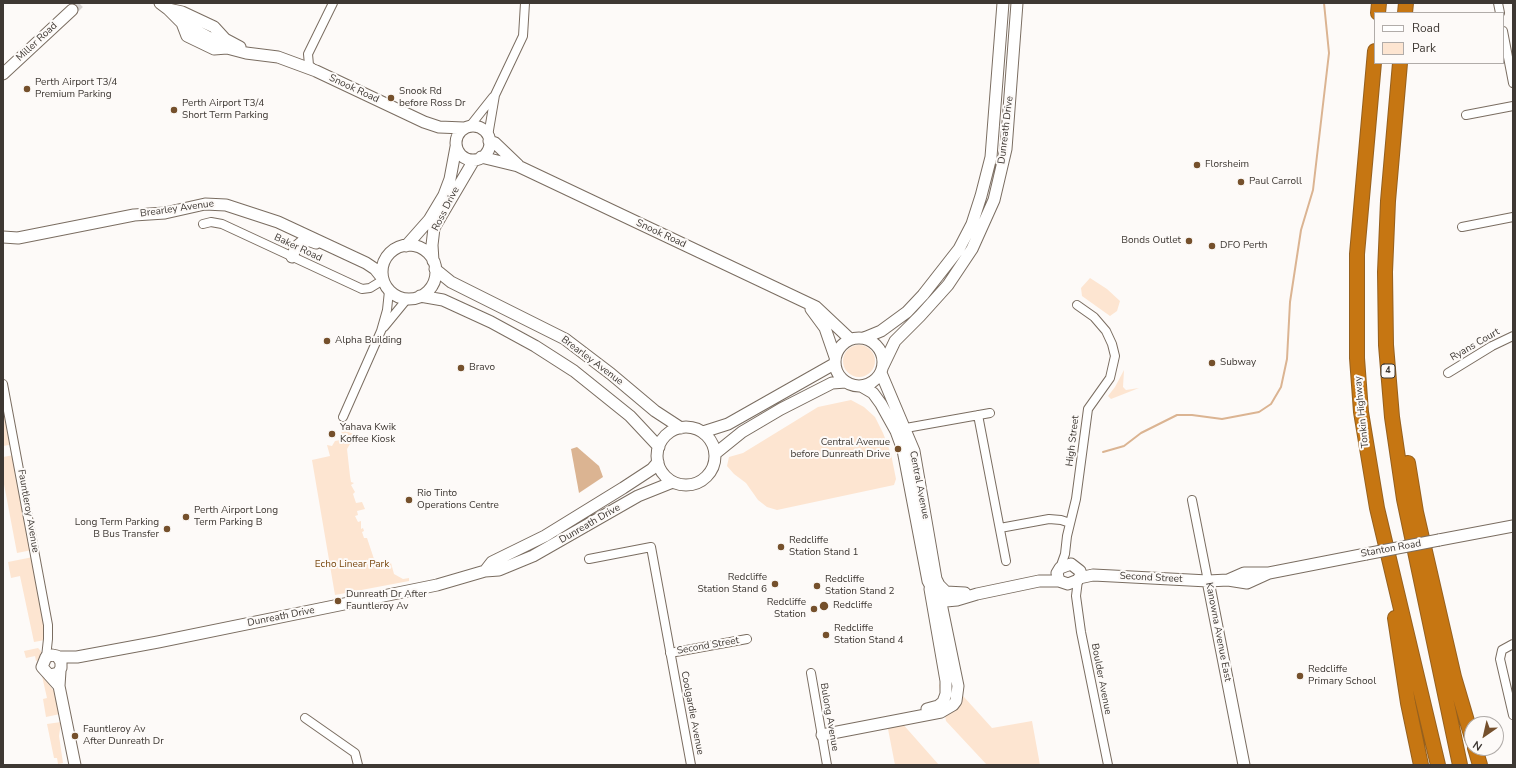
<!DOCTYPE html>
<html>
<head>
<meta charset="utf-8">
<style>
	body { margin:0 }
	#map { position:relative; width:1516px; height:768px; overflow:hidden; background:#fdfaf8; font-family:"Nunito Sans",sans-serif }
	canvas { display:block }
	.frame { position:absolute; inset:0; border:4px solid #3e3833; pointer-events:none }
	.legend { position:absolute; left:1374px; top:12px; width:130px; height:52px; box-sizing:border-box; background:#fdfaf8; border:1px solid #b1aca9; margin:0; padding:5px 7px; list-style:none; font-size:12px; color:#3e3833 }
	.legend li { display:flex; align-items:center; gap:8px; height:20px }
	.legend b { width:20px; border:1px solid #b1aca9 }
	.north { position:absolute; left:1464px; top:716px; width:40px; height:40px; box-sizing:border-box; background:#fdfaf8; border:1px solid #b1aca9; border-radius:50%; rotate:214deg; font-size:11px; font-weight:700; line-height:16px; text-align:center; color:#3e3833 }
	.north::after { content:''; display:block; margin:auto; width:14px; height:18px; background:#75502c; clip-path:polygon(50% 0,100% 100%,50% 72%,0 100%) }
</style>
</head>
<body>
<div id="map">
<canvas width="1516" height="768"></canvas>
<div class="frame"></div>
<ul class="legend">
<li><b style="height:5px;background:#fff"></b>Road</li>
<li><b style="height:11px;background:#fde5d1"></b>Park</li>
</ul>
<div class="north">N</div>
</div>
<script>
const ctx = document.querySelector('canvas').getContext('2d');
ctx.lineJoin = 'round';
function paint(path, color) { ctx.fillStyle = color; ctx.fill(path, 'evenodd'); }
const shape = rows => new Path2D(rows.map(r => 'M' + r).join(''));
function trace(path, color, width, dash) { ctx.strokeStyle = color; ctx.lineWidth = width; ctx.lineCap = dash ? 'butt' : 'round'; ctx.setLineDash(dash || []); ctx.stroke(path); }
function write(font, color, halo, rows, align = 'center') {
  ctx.font = font + ' "Nunito Sans",sans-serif'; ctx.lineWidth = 4; ctx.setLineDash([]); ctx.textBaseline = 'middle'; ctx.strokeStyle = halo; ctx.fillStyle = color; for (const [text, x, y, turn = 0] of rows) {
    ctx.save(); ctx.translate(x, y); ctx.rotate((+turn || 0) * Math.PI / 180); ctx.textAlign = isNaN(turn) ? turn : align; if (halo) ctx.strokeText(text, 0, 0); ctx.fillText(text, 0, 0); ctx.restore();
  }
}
paint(shape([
	[1090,278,1107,289,1120,301,1117,311,1110,316,1082,296,1081,288],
	'843 361a16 16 0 1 1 32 0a16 16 0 1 1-32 0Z',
	[1124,370,1123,387,1126,390,1139,388,1111,399,1108,396,1115,387],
	[851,400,864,407,875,417,883,433,891,454,896,479,894,485,777,510,767,507,758,500,746,483,734,474,727,466,729,457,743,453,818,407],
	[7,406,15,444,3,446,3,407],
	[341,429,366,439,364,441,350,444,347,449,350,476,351,482,354,483,351,485,355,492,353,494,356,503,362,502,365,509,357,511,358,515,355,516,358,522,361,521,361,529,363,528,364,531,362,532,364,538,367,538,375,562,378,561,379,564,384,562,384,564,391,563,394,574,403,579,409,578,409,581,335,595,312,460,330,456,327,445,332,446,335,441,340,440,342,436],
	[14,455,32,550,17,553,3,479,3,457],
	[33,557,46,633,45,640,34,642,20,576,11,578,8,562],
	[38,648,41,651,40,659,36,661,35,656,26,658,24,651],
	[42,676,54,691,60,714,46,717,43,699,47,698],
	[944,679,949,688,955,687,992,728,1032,721,1040,765,987,765,946,721,939,685],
	[61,722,59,736,63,763,58,764,57,758,54,758,47,724],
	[901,722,939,765,895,765,888,729]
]), '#fde5d1');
paint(shape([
	[577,447,599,466,603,477,579,493,571,449]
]), '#dbb492');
trace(shape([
	[1103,452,1124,446,1141,433,1177,415,1192,415,1222,419,1259,412,1271,404,1281,387,1287,359,1290,302,1301,230,1313,190,1329,53,1324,3]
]), '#dbb492', 2);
trace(shape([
	[72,10,79,3]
]), '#d7d3d1', 11, [11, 5.5]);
const street = shape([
	[1498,3,1500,13],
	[1503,31,1513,83],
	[315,70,309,65,308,54,333,3],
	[1466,115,1513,106],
	[470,126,493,97],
	[488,136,495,95,523,36,525,3],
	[203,224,211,222,222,224,362,289,370,288,383,280],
	[1462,227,1513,217],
	[384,327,407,299],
	[1448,373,1492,346,1513,336],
	[3,384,48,625,48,639,46,657],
	[978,415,1006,561],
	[343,417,381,331,387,310,389,291],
	[906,428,990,413],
	[1192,500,1208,581],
	[1000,528,1049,519,1061,520,1070,523],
	[589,559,651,547,691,765],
	[1060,568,1065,554,1067,536,1076,499,1088,409,1110,378,1115,356,1112,344,1106,331,1094,317,1077,305],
	[1078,580,1076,596,1081,632,1108,765],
	[1513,644,1502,650,1500,659,1513,715],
	[670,653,747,639],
	[811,673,827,765],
	[305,718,355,753,358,765]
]);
const secondary = shape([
	[160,3,168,9,182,23,187,36,214,49,227,48,246,53,278,57,316,71,424,122,439,127,464,128],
	[168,9,182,12,214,27,225,39,240,47],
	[182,23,229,48],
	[3,74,72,10],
	'456 143a17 17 0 1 1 34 0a17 17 0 1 1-34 0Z',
	[489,141,495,143,518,165],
	[481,157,518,166,816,307,850,339],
	[3,237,18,238,134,215,165,213,205,204,226,205,278,222,366,263,375,269,383,279],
	'382 272a27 27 0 1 1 54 0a27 27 0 1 1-54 0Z',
	[406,246,429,220,444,195,450,179,456,147],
	[292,257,296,247,302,242,308,240,316,243],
	[433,261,432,245,434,228,474,160],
	[435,269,451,282,565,339,611,374,655,411,681,428],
	[420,296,443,300,491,322,535,346,574,371,630,416,659,447],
	[811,309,825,328,835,357],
	'835 362a24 24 0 1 1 48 0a24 24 0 1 1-48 0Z',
	[864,338,881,331,907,312,923,295,959,249,972,224,981,196,991,157,1003,3],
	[883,366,895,341,920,316,948,285,972,249,994,200,1006,149,1017,3],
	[881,373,914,451,936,579,939,585,946,592,965,593],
	[861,386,873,393,881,404,896,431,903,450,928,581,936,596,946,601,957,600,977,594,1039,581,1059,581],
	'657 456a29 29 0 1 1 58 0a29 29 0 1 1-58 0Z',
	[703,432,728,424,834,364],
	[716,453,742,432,781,409,832,383,846,382],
	[1439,540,1513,526],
	[1071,564,1080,571,1081,575,1078,580,1068,584,1059,581,1057,573,1060,568,1071,564],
	[485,571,492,562,545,536,623,488,652,469,658,462],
	[1079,578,1093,575,1113,576,1208,581,1228,580,1247,583,1269,573,1366,554],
	[1228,580,1244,573,1269,573],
	[1208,581,1244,765],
	[58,657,77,657,158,642,437,585,485,571,499,570,533,556,638,496,673,482],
	[60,671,59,686,75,765],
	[50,675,58,673,61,668,61,662,57,656,52,655,46,657,42,667,59,686],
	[927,709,938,706,943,702,946,694,946,681,930,589],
	[822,735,941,712,953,705,956,701,958,686,936,579]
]);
const highway = shape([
	[1378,13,1379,3],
	[1405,13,1406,3],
	[1375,51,1357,254,1357,358,1361,412,1377,508,1438,765],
	[1400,63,1388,201,1385,272,1386,345,1392,417,1404,499,1460,765],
	[1408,463,1416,512,1454,677,1472,738],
	[1395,618,1408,703,1421,765],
	[1475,748,1480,765]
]);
trace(street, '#7a6d61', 10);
trace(secondary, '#7a6d61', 13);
trace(highway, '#96601e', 16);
trace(street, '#fff', 8);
trace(secondary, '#fff', 11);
trace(highway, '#c67612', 14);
const secondaryBridge = shape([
	[1366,554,1439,540]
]);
trace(secondaryBridge, '#7a6d61', 13, []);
trace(secondaryBridge, '#fff', 11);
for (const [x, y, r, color] of [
	[27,89,4,"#75502c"],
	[391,98,4,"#75502c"],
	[174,110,4,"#75502c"],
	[1197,165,4,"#75502c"],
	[1241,182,4,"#75502c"],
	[1189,241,4,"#75502c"],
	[1212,246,4,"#75502c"],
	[327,341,4,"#75502c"],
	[1212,363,4,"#75502c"],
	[461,368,4,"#75502c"],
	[332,434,4,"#75502c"],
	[898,449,4,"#75502c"],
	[409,500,4,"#75502c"],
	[186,517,4,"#75502c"],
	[167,529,4,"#75502c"],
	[781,547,4,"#75502c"],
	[775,584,4,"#75502c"],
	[817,586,4,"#75502c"],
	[338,601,4,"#75502c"],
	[824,606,5,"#75502c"],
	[814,609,4,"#75502c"],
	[826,635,4,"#75502c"],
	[1300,676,4,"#75502c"],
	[75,736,4,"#75502c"]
]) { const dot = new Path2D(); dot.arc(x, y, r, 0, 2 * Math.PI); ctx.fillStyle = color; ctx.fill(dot); trace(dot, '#fdfaf8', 1.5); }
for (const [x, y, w] of [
	[1388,371,14]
]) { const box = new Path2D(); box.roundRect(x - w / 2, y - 7, w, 14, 3); ctx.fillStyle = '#fdfaf8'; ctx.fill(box); trace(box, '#3e3833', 1); }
write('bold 9px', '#3e3833', null, [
	["4",1388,371]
]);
write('10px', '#3e3833', '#fdfaf8', [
	["Miller Road",37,42,-43],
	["Snook Road",354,89,25],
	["Dunreath Drive",1006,130,-83],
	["Brearley Avenue",177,209,-8],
	["Ross Drive",446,209,-63],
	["Snook Road",661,234,25],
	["Baker Road",298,248,25],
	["Ryans Court",1475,345,-30],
	["Brearley Avenue",592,361,37],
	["Tonkin Highway",1362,412,-96],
	["High Street",1073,441,-83],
	["Central Avenue",919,485,79],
	["Fauntleroy Avenue",28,511,80],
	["Dunreath Drive",590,524,-30],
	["Stanton Road",1391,549,-10],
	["Second Street",1151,578,3],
	["Dunreath Drive",281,617,-11],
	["Kanowna Avenue East",1218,632,79],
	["Second Street",708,646,-10],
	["Boulder Avenue",1101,679,79],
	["Coolgardie Avenue",692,713,79],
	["Bulong Avenue",829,717,80]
]);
write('10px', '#3e3833', '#fdfaf8', [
	["Perth Airport T3/4",35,83],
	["Premium Parking",35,95],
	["Snook Rd",399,92],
	["before Ross Dr",399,104],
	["Perth Airport T3/4",182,104],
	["Short Term Parking",182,116],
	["Florsheim",1205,165],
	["Paul Carroll",1249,182],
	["Bonds Outlet",1181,241,"right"],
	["DFO Perth",1220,246],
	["Alpha Building",335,341],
	["Subway",1220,363],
	["Bravo",469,368],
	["Yahava Kwik",340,428],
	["Koffee Kiosk",340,440],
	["Central Avenue",890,443,"right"],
	["before Dunreath Drive",890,455,"right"],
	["Rio Tinto",417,494],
	["Operations Centre",417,506],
	["Perth Airport Long",194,511],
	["Term Parking B",194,523],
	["Long Term Parking",159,523,"right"],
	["B Bus Transfer",159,535,"right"],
	["Redcliffe",789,541],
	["Station Stand 1",789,553],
	["Redcliffe",767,578,"right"],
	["Station Stand 6",767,590,"right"],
	["Redcliffe",825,580],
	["Station Stand 2",825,592],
	["Dunreath Dr After",346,595],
	["Fauntleroy Av",346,607],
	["Redcliffe",806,603,"right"],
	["Station",806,615,"right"],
	["Redcliffe",833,606],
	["Redcliffe",834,629],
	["Station Stand 4",834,641],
	["Redcliffe",1308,670],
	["Primary School",1308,682],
	["Fauntleroy Av",83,730],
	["After Dunreath Dr",83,742]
], 'left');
write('10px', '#7a4911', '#fdfaf8', [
	["Echo Linear Park",352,565]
]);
</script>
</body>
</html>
